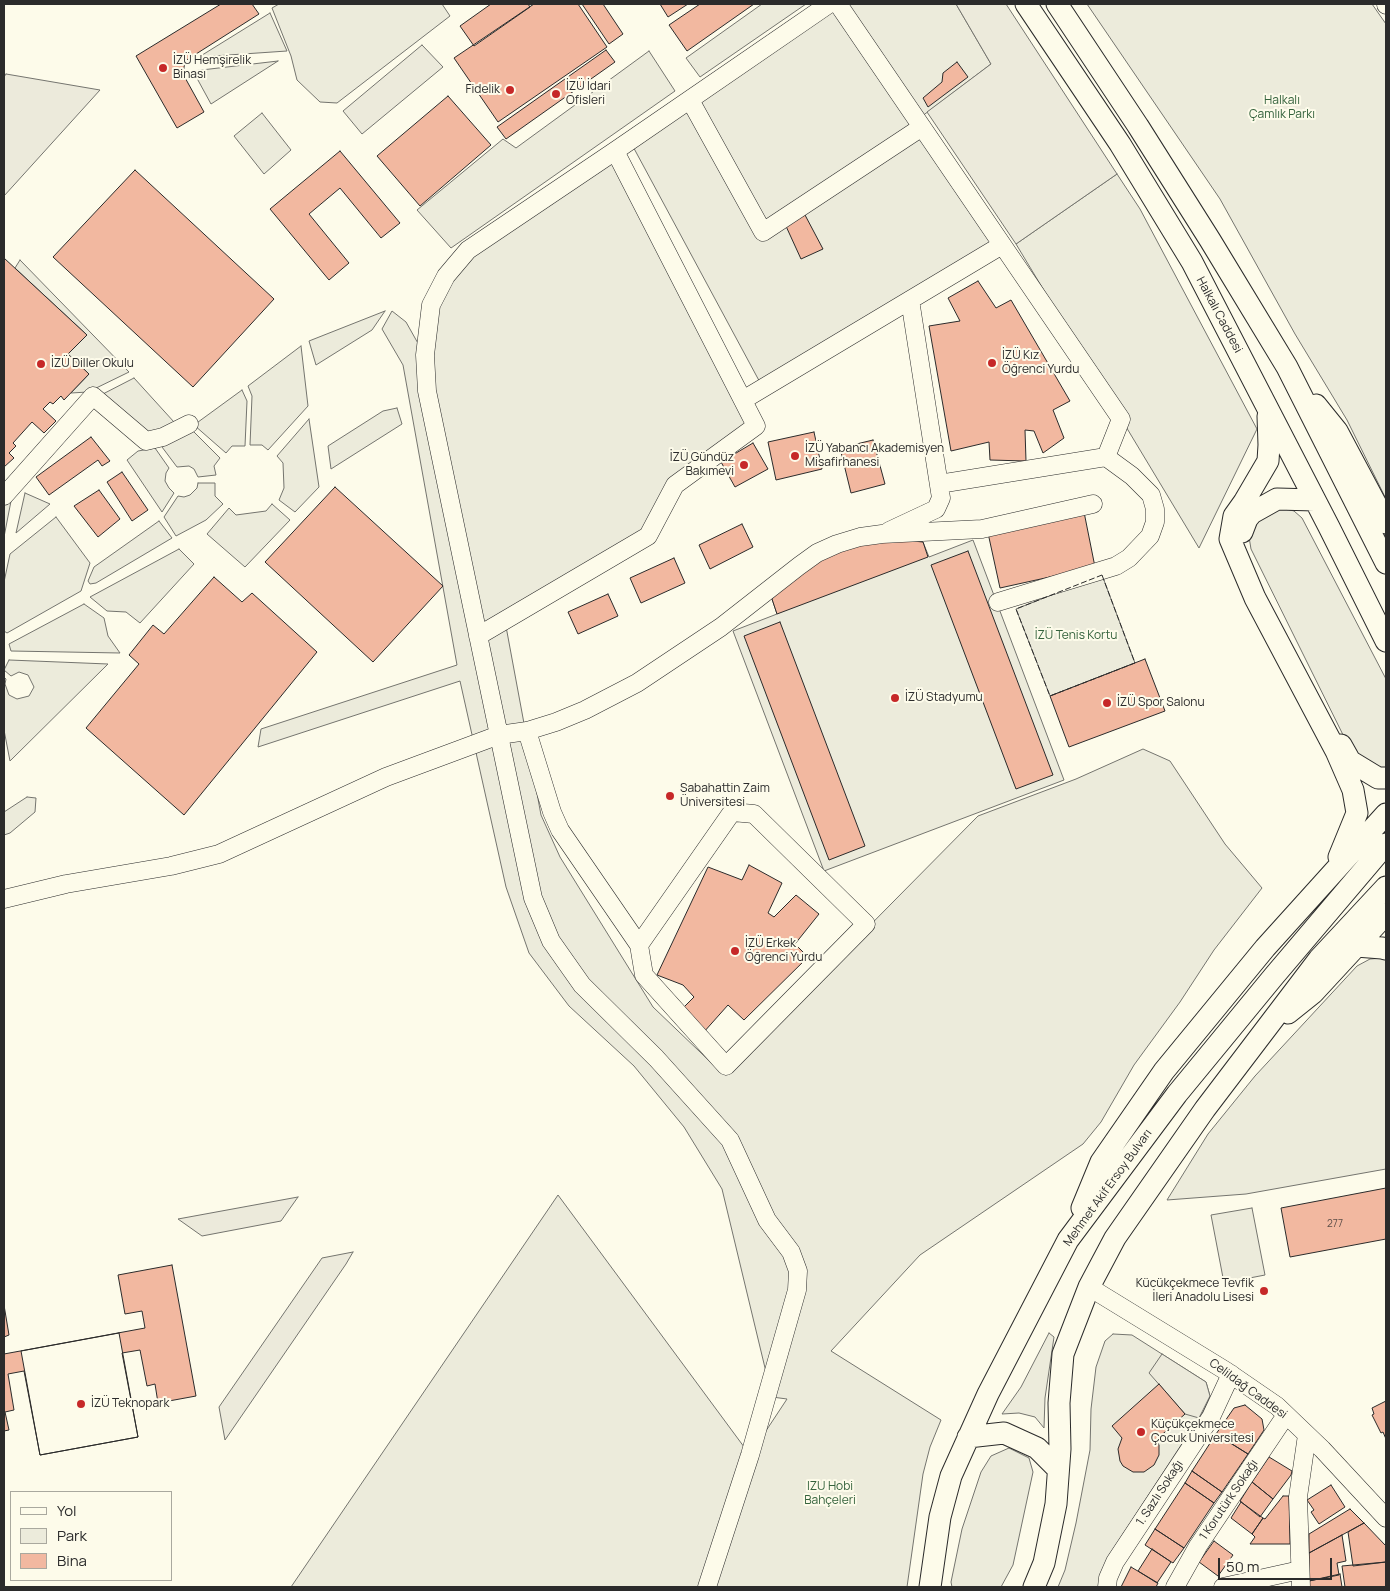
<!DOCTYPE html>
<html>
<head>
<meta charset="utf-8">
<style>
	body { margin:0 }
	#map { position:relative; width:1390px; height:1591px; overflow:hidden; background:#fdfbea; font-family:Manrope,sans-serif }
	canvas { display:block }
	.frame { position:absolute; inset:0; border:5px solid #2b2b2b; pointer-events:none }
	.legend { position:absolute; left:10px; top:1491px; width:162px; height:90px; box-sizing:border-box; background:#fdfbea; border:1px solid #a9a89e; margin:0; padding:6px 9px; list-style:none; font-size:15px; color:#2b2b2b }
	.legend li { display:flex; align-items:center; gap:10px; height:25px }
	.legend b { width:25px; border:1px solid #a9a89e }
	.scale { position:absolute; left:1218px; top:1558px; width:114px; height:22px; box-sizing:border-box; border:2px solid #2b2b2b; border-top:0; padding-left:6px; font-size:15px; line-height:18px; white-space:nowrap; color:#2b2b2b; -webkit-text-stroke:4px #fdfbea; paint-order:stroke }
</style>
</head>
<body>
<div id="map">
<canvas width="1390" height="1591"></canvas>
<div class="frame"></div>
<ul class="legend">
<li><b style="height:6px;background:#fdfbea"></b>Yol</li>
<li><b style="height:14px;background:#ecebdb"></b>Park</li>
<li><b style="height:14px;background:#f2b8a0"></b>Bina</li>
</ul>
<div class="scale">50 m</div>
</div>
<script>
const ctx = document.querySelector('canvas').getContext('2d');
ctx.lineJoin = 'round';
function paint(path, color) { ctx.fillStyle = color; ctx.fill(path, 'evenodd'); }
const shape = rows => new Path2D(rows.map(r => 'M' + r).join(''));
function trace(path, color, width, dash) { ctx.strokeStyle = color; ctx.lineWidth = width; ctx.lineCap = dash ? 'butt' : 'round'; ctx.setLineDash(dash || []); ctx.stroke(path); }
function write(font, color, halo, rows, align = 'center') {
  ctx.font = font + ' Manrope,sans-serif'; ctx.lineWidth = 4; ctx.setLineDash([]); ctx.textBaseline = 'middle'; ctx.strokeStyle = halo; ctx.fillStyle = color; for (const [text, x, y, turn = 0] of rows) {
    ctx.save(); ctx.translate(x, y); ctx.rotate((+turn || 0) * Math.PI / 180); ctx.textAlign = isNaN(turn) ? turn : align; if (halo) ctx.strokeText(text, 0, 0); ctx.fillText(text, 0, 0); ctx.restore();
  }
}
const green = shape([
	[279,4,442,4,450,16,337,103,320,102,297,80,291,56,272,8,279,4],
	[762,4,806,4,700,77,686,58,762,4],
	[829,4,956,4,991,64,917,120,1002,245,763,388,630,141,829,4],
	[1087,4,1372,4,1386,24,1386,499,1347,420,1295,334,1220,199,1087,4],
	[270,13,287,51,199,57,270,13],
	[649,51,675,91,451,248,417,210,503,139,516,148,649,51],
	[278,61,211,104,193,71,278,61],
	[262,113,291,150,264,174,234,136,262,113],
	[615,151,756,426,675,485,648,536,505,621,541,815,560,857,653,1007,723,1074,978,816,1076,779,1143,749,1170,761,1225,844,1262,888,1214,950,1180,1002,1134,1065,1101,1122,1083,1144,920,1255,831,1351,941,1420,930,1447,923,1474,907,1587,291,1587,558,1195,750,1455,787,1399,772,1397,722,1189,684,1127,634,1066,569,1006,529,953,506,887,460,681,258,747,261,729,457,665,403,365,382,329,392,311,406,322,424,354,446,275,615,151],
	[1117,174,1140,209,1257,429,1199,548,1016,244,1117,174],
	[20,260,129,372,88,392,71,393,89,374,68,354,87,335,15,268,20,260],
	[385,311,372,330,316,365,309,341,385,311],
	[301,346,308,406,268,450,262,445,250,445,252,396,248,386,301,346],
	[134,378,174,422,149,438,99,396,134,378],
	[242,390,247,401,245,446,232,446,226,453,194,425,242,390],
	[397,408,402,424,331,469,328,446,383,411,397,408],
	[309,419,319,487,295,512,279,500,284,488,283,463,277,456,309,419],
	[190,428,220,458,214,466,216,475,198,477,194,469,189,466,177,467,162,447,190,428],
	[155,448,169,468,166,473,165,481,169,488,174,493,162,512,127,460,138,451,155,448],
	[198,483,215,483,215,496,223,504,206,520,176,536,164,517,178,496,184,497,190,495,197,488,198,483],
	[25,493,50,504,16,533,25,493],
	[12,496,4,537,4,504,12,496],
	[272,504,290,520,245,567,207,534,229,508,236,515,266,511,272,504],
	[1283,508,1294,511,1302,518,1386,679,1386,770,1353,755,1251,549,1249,537,1257,518,1283,508],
	[56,517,90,563,81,591,7,633,4,631,4,582,10,554,56,517],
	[159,521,172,538,96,583,90,584,88,581,94,567,159,521],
	[903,540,923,542,929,557,973,540,1064,780,824,871,733,631,777,614,772,599,786,584,903,540],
	[179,549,194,564,140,623,126,612,107,611,90,597,179,549],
	[1102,575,1135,663,1050,696,1016,609,1102,575],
	[84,604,104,618,108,636,120,653,11,651,9,644,84,604],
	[9,660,108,664,10,761,4,730,4,677,6,679,5,684,9,695,17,699,29,696,34,687,28,675,19,672,11,676,4,670,9,660],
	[27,797,36,798,35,812,10,833,4,835,4,812,27,797],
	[1384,958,1386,959,1386,1169,1246,1194,1167,1200,1208,1134,1255,1076,1357,966,1370,959,1384,958],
	[1252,1208,1265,1275,1224,1283,1211,1215,1252,1208],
	[1049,1333,1054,1337,1045,1398,1044,1428,1035,1417,1019,1413,1002,1414,1021,1387,1049,1333],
	[1113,1334,1132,1335,1206,1382,1210,1396,1204,1410,1108,1557,1099,1587,1058,1587,1065,1570,1076,1523,1090,1450,1091,1409,1096,1367,1105,1341,1113,1334],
	[1009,1448,1029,1458,1033,1472,1013,1565,1001,1587,952,1587,951,1582,962,1529,981,1472,991,1456,1009,1448]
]);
paint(green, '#ecebdb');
trace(green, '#74746e', 1);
const parking = shape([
	[956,4,1006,4,1117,174,1016,244,927,112,991,64,956,4],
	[422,45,443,67,362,134,343,111,422,45],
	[6,74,100,90,4,196,4,77,6,74],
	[298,1197,281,1221,202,1236,178,1219,298,1197],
	[353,1252,346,1264,225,1440,219,1407,322,1258,353,1252],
	[1162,1354,1206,1382,1210,1396,1199,1418,1185,1414,1149,1373,1162,1354]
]);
paint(parking, '#eceadb');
trace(parking, '#74746e', 1);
const building = shape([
	[221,4,252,4,259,14,185,61,183,74,204,112,177,128,136,56,221,4],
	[491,4,528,4,530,7,474,46,460,26,491,4],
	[534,4,578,4,607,47,498,122,454,58,534,4],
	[582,4,603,4,623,34,609,44,582,4],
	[660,4,688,4,668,17,660,4],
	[700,4,754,4,687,51,669,25,700,4],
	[606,50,615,62,506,139,497,127,606,50],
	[957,62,968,77,928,107,923,98,942,82,943,73,957,62],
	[448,96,491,145,420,206,377,156,448,96],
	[340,151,400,223,381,238,340,188,309,214,349,263,329,280,270,209,340,151],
	[135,170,274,299,193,387,53,257,135,170],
	[805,215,823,249,801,259,785,224,805,215],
	[4,258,87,335,68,354,89,374,64,400,61,396,53,404,50,402,43,409,56,421,44,433,32,422,13,443,16,446,9,453,14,458,4,467,4,258],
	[978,281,996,308,1011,300,1070,401,1053,410,1064,438,1043,453,1034,431,1025,430,1026,461,990,460,989,442,951,451,929,326,960,321,948,298,978,281],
	[814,432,822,469,776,480,768,442,814,432],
	[91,437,110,461,102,466,98,460,49,495,36,477,91,437],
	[873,440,885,484,851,493,840,448,873,440],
	[753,443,768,469,735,487,721,462,753,443],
	[122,472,148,510,132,521,107,482,122,472],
	[335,487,443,586,373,662,265,562,335,487],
	[99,490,120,519,98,537,74,506,99,490],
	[1084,512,1095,567,1000,588,988,533,1084,512],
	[742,524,753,547,710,569,699,545,742,524],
	[903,540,923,542,928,557,777,614,772,599,786,584,820,558,861,543,903,540],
	[968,551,1053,775,1016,789,931,565,968,551],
	[674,558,685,583,641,603,630,578,674,558],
	[214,577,242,602,252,593,317,652,184,815,86,728,139,664,129,655,153,625,164,634,214,577],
	[608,594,618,616,578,634,568,612,608,594],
	[780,622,865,846,829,860,744,636,780,622],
	[1145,659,1165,711,1069,747,1050,696,1145,659],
	[749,865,782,883,768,913,774,917,796,895,819,914,795,944,808,957,744,1020,728,1005,703,1033,680,1011,694,997,683,985,657,975,708,867,742,880,749,865],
	[1386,1188,1386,1239,1290,1257,1281,1208,1386,1188],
	[172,1265,196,1396,158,1403,155,1384,147,1386,140,1350,122,1353,138,1437,40,1455,24,1371,8,1374,14,1410,5,1412,9,1430,4,1431,4,1354,145,1328,142,1311,125,1314,118,1275,172,1265],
	[4,1305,9,1335,4,1337,4,1305],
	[119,1333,138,1437,40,1455,21,1351,119,1333],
	[1159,1384,1185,1414,1156,1440,1159,1445,1159,1455,1154,1465,1144,1472,1133,1472,1123,1466,1120,1461,1118,1449,1122,1438,1112,1426,1159,1384],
	[1386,1401,1386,1439,1383,1432,1381,1433,1372,1415,1374,1414,1372,1408,1386,1401],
	[1245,1405,1262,1419,1264,1430,1248,1454,1216,1434,1234,1408,1245,1405],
	[1216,1434,1248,1454,1222,1492,1192,1471,1216,1434],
	[1269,1457,1292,1471,1291,1475,1273,1499,1252,1482,1269,1457],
	[1192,1471,1222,1492,1214,1503,1185,1483,1192,1471],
	[1252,1482,1273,1499,1260,1517,1240,1501,1252,1482],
	[1185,1483,1214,1503,1184,1548,1155,1529,1185,1483],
	[1331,1485,1345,1507,1319,1524,1311,1512,1314,1510,1307,1500,1331,1485],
	[1283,1496,1289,1496,1290,1544,1250,1544,1255,1537,1252,1534,1263,1518,1265,1519,1283,1496],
	[1241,1502,1263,1518,1252,1534,1231,1518,1241,1502],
	[1350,1509,1364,1523,1309,1553,1309,1534,1350,1509],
	[1364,1523,1386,1546,1386,1562,1353,1566,1348,1532,1364,1523],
	[1155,1529,1184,1548,1173,1563,1145,1545,1155,1529],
	[1342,1535,1346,1561,1337,1563,1339,1575,1309,1581,1309,1553,1342,1535],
	[1214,1541,1233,1555,1218,1576,1199,1562,1214,1541],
	[1152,1549,1171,1562,1157,1583,1138,1571,1152,1549],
	[1386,1562,1386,1587,1345,1587,1342,1566,1386,1562],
	[1131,1567,1158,1583,1156,1587,1121,1587,1131,1567],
	[1340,1574,1342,1587,1309,1587,1309,1581,1340,1574]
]);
paint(building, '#f2b8a0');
trace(building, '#2b2b2b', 1);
const minor = shape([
	[838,4,1121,419,1106,457],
	[1386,4,1386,5],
	[690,100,763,232,922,127],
	[743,400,1002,245],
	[939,484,1106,457,1132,476,1151,495,1155,509,1155,522,1150,536,1129,558,1116,566,998,602],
	[4,496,93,396,146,441,163,437,189,424],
	[889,531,936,509,941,498,910,300],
	[478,636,648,536,675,485,756,426,615,151],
	[527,731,552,812,560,830,639,945,644,975,726,1066,866,924,754,814,732,812,639,945],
	[4,899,66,884,171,866,219,854,386,777,499,735,527,731,556,722,585,710,637,683,721,627,799,566,817,553,837,544,860,537,882,534,982,529,1093,504],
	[1089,1287,1226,1371,1277,1406,1322,1449,1386,1518],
	[707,1587,750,1455,797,1290,798,1271,791,1252,767,1220,730,1140,656,1058,582,985,551,941,533,898,427,391,425,355,431,305,446,276,468,250,615,151,829,4],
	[1107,1587,1108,1578,1115,1562,1211,1417,1231,1374],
	[1175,1587,1198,1546,1286,1415],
	[1223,1587,1300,1570],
	[1301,1587,1298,1497,1307,1435]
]);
const major = shape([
	[1026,4,1120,144,1192,262,1329,527,1386,641],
	[1057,4,1138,126,1210,240,1287,367,1386,563],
	[1316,405,1337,431,1386,523],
	[1268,416,1269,445,1268,461,1244,502,1234,516,1230,539,1255,598,1336,751,1353,790,1357,813,1339,857],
	[1242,532,1247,519,1252,513,1277,499,1315,500],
	[1341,745,1350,761,1378,778,1386,778],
	[1356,946,1382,948,1386,949],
	[1288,1013,1313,993,1386,914],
	[1082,1208,1101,1162,1164,1071,1265,948,1386,814],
	[968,1437,1004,1433,1037,1448,1058,1469],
	[930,1587,940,1517,951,1476,988,1394,1068,1240,1177,1094,1274,976,1386,844],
	[1034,1587,1044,1563,1056,1504,1060,1449,1059,1403,1063,1354,1089,1287,1115,1238,1205,1109,1319,959,1386,887]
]);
trace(minor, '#2b2b2b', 19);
trace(major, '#2b2b2b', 23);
trace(minor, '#fdfbea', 18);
trace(major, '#fdfbea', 21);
trace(shape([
	[1102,575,1135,663,1050,696,1016,609,1102,575]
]), '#2b2b2b', 1, [6, 2.5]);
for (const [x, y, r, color] of [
	[163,68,5,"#c62828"],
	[510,90,5,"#c62828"],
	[556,94,5,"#c62828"],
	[992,363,5,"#c62828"],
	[41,364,5,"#c62828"],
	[795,456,5,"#c62828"],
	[744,465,5,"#c62828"],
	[895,698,5,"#c62828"],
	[1107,703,5,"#c62828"],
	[670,796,5,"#c62828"],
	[735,951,5,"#c62828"],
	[1264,1291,5,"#c62828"],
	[81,1404,5,"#c62828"],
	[1141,1432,5,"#c62828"]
]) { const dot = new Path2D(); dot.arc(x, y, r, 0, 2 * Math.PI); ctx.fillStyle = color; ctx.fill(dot); trace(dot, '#fdfbea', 2); }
write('10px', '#5d4e48', null, [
	["277",1335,1224]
]);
write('12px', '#2b2b2b', '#fdfbea', [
	["İZÜ Hemşirelik",173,61],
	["Binası",173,75],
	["İZÜ İdari",566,87],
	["Ofisleri",566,101],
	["Fidelik",500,90,"right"],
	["İZÜ Kız",1002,356],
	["Öğrenci Yurdu",1002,370],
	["İZÜ Diller Okulu",51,364],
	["İZÜ Yabancı Akademisyen",805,449],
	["Misafirhanesi",805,463],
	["İZÜ Gündüz",734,458,"right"],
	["Bakımevi",734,472,"right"],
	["İZÜ Stadyumu",905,698],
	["İZÜ Spor Salonu",1117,703],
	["Sabahattin Zaim",680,789],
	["Üniversitesi",680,803],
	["İZÜ Erkek",745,944],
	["Öğrenci Yurdu",745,958],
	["Küçükçekmece Tevfik",1254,1284,"right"],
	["İleri Anadolu Lisesi",1254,1298,"right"],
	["İZÜ Teknopark",91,1404],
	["Küçükçekmece",1151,1425],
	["Çocuk Üniversitesi",1151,1439]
], 'left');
write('12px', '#34623c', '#fdfbea', [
	["Halkalı",1282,101],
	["Çamlık Parkı",1282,115],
	["İZÜ Tenis Kortu",1076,636],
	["IZU Hobi",830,1487],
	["Bahçeleri",830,1501]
]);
write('12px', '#2b2b2b', '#fdfbea', [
	["Halkalı Caddesi",1219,315,62],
	["Mehmet Akif Ersoy Bulvarı",1108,1188,-54],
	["Celildağ Caddesi",1248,1389,36],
	["1. Sazlı Sokağı",1160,1493,-57],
	["1 Korutürk Sokağı",1229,1500,-56]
]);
</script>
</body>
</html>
